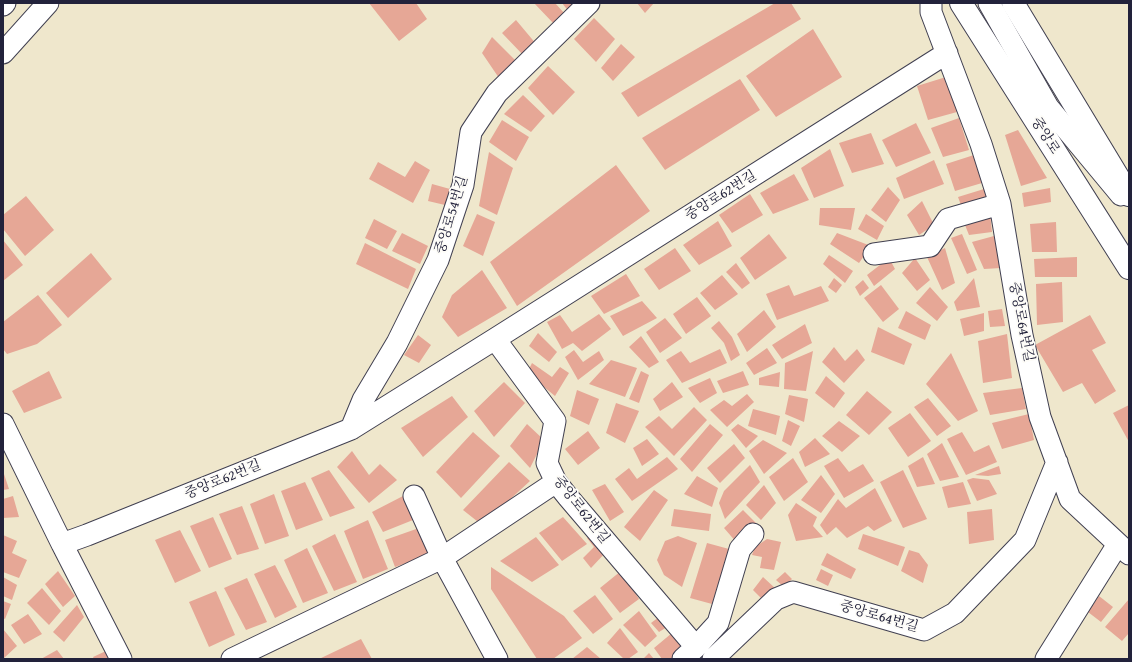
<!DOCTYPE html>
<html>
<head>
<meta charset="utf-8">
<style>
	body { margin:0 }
	#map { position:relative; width:1132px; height:662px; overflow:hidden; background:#efe7cc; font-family:"Gentium Book Plus",serif }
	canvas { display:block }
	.frame { position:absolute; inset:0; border:4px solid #22223b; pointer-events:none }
</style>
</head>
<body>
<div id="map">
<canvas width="1132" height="662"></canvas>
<div class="frame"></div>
</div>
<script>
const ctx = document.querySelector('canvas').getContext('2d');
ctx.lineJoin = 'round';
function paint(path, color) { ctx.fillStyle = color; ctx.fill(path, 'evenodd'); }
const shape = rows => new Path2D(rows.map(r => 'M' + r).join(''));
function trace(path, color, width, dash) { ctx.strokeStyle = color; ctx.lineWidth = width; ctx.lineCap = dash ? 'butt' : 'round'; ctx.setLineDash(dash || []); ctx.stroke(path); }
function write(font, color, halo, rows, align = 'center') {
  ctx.font = font + ' "Gentium Book Plus","Noto Serif KR",serif'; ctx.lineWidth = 3.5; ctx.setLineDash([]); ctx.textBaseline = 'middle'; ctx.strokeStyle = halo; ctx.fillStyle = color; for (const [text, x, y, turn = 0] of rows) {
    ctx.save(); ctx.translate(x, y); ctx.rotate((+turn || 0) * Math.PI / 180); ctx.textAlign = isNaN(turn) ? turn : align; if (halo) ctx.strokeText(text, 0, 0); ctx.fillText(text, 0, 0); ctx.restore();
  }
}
paint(shape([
	[369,3,416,3,427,19,399,41],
	[534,3,555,3,565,14,554,24],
	[562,3,578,3,569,12],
	[637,3,654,3,645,13],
	[775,3,791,3,801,19,638,117,621,93],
	[594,18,615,39,596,62,574,39],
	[516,20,537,45,525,57,502,33],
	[813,29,842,77,776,117,746,76],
	[492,37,517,62,499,78,482,53],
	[621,44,635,57,613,81,601,68],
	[548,66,575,92,553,115,528,88],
	[946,77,957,112,928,120,917,86],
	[740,79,760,110,665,170,642,138],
	[523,95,545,116,531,132,504,114],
	[959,118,969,150,943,157,931,128],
	[502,120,529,137,516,161,489,142],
	[916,123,931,153,896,167,882,140],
	[1018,130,1047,178,1021,186,1005,135],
	[871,133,884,164,852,173,839,143],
	[830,149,844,186,814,198,801,168],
	[489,152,513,168,497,215,479,206],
	[974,155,982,183,955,191,946,164],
	[934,160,944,184,904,199,896,178],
	[415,161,430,170,413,203,369,179,378,162,405,177],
	[616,165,650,211,517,306,490,262],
	[794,174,809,200,773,214,760,193],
	[432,184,450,189,445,205,428,201],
	[888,187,900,200,886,222,871,210],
	[1050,188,1051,202,1024,207,1022,193],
	[984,189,988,202,962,208,958,197],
	[750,194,763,215,732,233,719,215],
	[26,196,54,230,25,256,3,229,3,215],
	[922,201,934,225,919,235,907,215],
	[820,208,855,208,851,230,819,225],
	[477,214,495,222,483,256,463,246],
	[866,214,884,226,877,240,858,229],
	[990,214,992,232,969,235,963,220],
	[374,219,397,231,387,249,365,238],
	[718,221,732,246,699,265,683,245],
	[1056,222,1057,252,1032,252,1030,224],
	[402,233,428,246,420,264,392,251],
	[837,233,871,246,859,263,830,244],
	[769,234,787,258,755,280,740,258],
	[962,234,977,270,967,274,951,238],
	[994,236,1001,268,984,269,972,242],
	[3,240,23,265,3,281],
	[365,243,416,269,408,289,356,264],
	[675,248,691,271,659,290,644,269],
	[945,248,955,283,942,290,927,257],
	[91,253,112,279,68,318,46,293],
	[829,255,853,271,845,283,823,264],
	[1077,257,1077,277,1035,277,1034,259],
	[889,258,895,269,874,286,867,275],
	[915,258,930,280,917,291,902,273],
	[736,263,750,283,742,289,726,272],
	[482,270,507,308,458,337,442,317,452,295],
	[626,274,640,296,604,314,591,296],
	[722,275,738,294,715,310,700,293],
	[834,278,842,285,836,293,828,287],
	[974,278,980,307,957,311,954,302],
	[863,280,869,288,860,296,855,287],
	[1062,282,1063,322,1037,325,1036,284],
	[789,285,794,296,821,286,829,301,777,320,766,294],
	[881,285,899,309,883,322,864,298],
	[930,287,948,307,937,321,916,303],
	[38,295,62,325,37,344,7,354,3,349,3,322],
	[697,297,711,316,686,334,673,314],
	[642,301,657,318,623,336,610,316],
	[1002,309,1005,326,990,327,988,311],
	[764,310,776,327,747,352,737,334],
	[906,311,931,325,925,340,898,328],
	[984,313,984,331,964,336,960,319],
	[599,314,611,329,582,351,573,343,562,349,547,322,560,315,572,332],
	[1090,315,1106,343,1092,350,1116,391,1095,404,1082,383,1063,392,1035,345],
	[665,318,682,338,660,353,646,332],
	[719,321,732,337,740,355,731,361,724,343,711,328],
	[805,324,812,343,782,359,772,345],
	[878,327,912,344,904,365,871,352],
	[538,333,557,352,549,362,529,346],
	[1007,334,1012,378,983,383,978,341],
	[418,335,431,345,419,363,404,355],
	[641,336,659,362,649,368,629,347],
	[834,347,845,361,857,349,865,360,844,383,822,362],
	[767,348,777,363,754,375,746,363],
	[720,349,727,363,682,383,666,360,681,351,690,363],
	[574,350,583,362,599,351,604,360,578,380,565,357],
	[813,351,806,391,784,389,785,363],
	[951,353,978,411,958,421,926,384],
	[611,360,637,368,625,397,589,384],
	[532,363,552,377,560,367,569,373,555,396,527,373],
	[49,371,62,398,24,413,12,391],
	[641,371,649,375,639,403,629,399],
	[743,371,749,385,723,393,717,381],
	[780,372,779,387,759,385,759,378],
	[826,376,845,393,834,408,815,393],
	[710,378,717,393,700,403,688,388],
	[504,382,525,403,494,437,474,411],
	[672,382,683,397,660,411,653,399],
	[1022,388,1026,409,990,415,983,393],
	[577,390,599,399,589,425,570,416],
	[867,391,892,412,869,435,846,415],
	[747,394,754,402,727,427,710,410,724,400,732,406],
	[789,395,808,399,804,422,785,414],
	[452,396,468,417,423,457,401,428],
	[928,398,951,426,937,436,914,407],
	[616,403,639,411,625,443,606,433],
	[1129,405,1129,442,1113,413],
	[694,407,707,420,674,456,645,427,659,416,672,429],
	[753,409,780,416,776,435,748,426],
	[910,413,931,441,908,457,888,428],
	[1029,414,1034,440,1002,449,992,423],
	[788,420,800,426,791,446,782,441],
	[839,421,860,436,842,452,822,436],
	[527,424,544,440,530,468,510,446],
	[710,424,723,435,692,472,680,459],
	[738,424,758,436,746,448,731,430],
	[588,431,600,448,578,465,565,449],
	[473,432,500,456,461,498,436,472],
	[962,432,974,452,989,445,997,462,966,475,947,439],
	[815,438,830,454,805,467,799,452],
	[647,439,659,454,642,466,633,448],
	[763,440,787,453,764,474,749,451],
	[942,443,959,477,940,481,927,454],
	[734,444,745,458,720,483,707,468],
	[352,451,369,475,380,464,397,480,369,503,337,467],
	[667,457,678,469,632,501,615,479,629,468,637,479],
	[923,457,935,484,917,487,908,466],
	[793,458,808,482,784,501,769,477],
	[838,458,849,472,863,464,874,481,844,498,824,466],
	[509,462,530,481,482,525,463,510],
	[750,465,760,482,725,519,719,503,724,491],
	[999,466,1001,474,988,476,975,475],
	[329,470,355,508,330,517,311,478],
	[903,470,927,519,903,528,880,482],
	[3,471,9,489,3,490],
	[821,475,835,494,821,513,801,500],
	[697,476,718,488,712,507,684,494],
	[973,478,989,480,997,494,977,501,967,480],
	[305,482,323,520,296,530,281,491],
	[963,482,971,504,948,508,942,487],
	[605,484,624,512,610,521,592,490],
	[764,485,776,503,761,520,746,505],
	[875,488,892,521,874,531,868,526,847,538,836,527,827,535,820,525,838,499,846,508],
	[654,490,668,500,640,541,624,527],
	[274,494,289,536,265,544,250,504],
	[13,496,19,517,3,518,3,499],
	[403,496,413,520,383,532,372,512],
	[796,503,817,517,813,526,823,537,796,541,788,515],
	[242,506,259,549,237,555,219,514],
	[674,509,711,514,709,531,671,526],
	[992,509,994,540,969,544,967,512],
	[743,510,756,523,737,543,724,528],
	[213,517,232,559,209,568,190,526],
	[563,517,587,544,562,561,539,533],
	[368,520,388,569,363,579,344,531],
	[419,528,429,555,395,567,385,540],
	[180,530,201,571,175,583,155,540],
	[592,533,607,551,591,568,583,558,594,547,587,538],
	[335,534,357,582,334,591,312,546],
	[863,534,905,547,898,566,858,549],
	[3,535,17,541,12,553,27,560,19,578,3,572],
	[678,536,697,543,682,587,664,575,657,560,665,541],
	[536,537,559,565,532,582,500,561],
	[767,539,781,542,774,570,760,568,762,557,752,555,755,547],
	[707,543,729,549,712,604,690,598],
	[307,548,328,593,303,603,284,560],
	[909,550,919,553,928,565,923,583,901,571],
	[827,553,856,569,851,579,821,565],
	[275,565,297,607,275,618,254,574],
	[491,567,564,616,582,638,553,659,537,659,491,589],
	[821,569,833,575,828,586,816,580],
	[58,571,75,596,63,607,45,584],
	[621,571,639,599,620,613,600,588],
	[785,572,792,579,784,587,776,580],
	[3,577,17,585,12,600,3,596],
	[763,577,776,589,764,601,753,590],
	[247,578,267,622,246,630,224,588],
	[42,588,61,611,49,625,27,603],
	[216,591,235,635,209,647,189,602],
	[595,595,613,619,593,634,573,611],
	[1099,596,1113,607,1101,622,1088,612],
	[1129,599,1129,633,1122,641,1105,627],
	[3,601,11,604,5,619,3,618],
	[77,605,84,617,64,642,53,632],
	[639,611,657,636,645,647,623,625],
	[28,614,42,634,24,644,11,625],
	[659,617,667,627,659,632,651,623],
	[620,628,638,652,628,659,624,659,607,643],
	[3,629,17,646,3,659],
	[672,633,684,649,671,659,662,659,654,648],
	[361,639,372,659,319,659],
	[587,647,601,659,572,659],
	[57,650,64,659,41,659],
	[106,651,110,659,94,659,93,657],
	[649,653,654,659,643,659]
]), '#e6a796');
const minor = shape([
	[931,3,931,12,981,144,1000,204,1022,335,1040,417,1070,499,1129,554],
	[989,3,1048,107,1121,195],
	[3,5,5,3],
	[3,53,48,3],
	[874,254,930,246,948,219,1000,204],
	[495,339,555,421,547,463,556,482,568,497,696,647,683,659],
	[3,424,62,544,87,535,351,429,495,339,947,53],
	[351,429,363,400,397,343,438,260,463,185,471,132,497,93,589,3],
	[414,496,442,558,497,659],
	[62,544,121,659],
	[696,647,718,623,740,549,753,534],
	[232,659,442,558,556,482],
	[713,659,776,599,793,592,924,630,955,613,1025,540,1057,462],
	[1046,659,1118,544]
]);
const major = shape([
	[961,3,1129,268],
	[1013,3,1129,195]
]);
trace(minor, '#414051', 23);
trace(major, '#414051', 24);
trace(minor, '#fff', 21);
trace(major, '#fff', 22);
write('14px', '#22223b', '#fdfcf7', [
	["중앙로",1045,136,58],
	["중앙로62번길",721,196,-32],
	["중앙로54번길",452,215,-73],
	["중앙로64번길",1021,322,79],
	["중앙로62번길",223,480,-22],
	["중앙로62번길",581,510,52],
	["중앙로64번길",879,617,16]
]);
</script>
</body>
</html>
